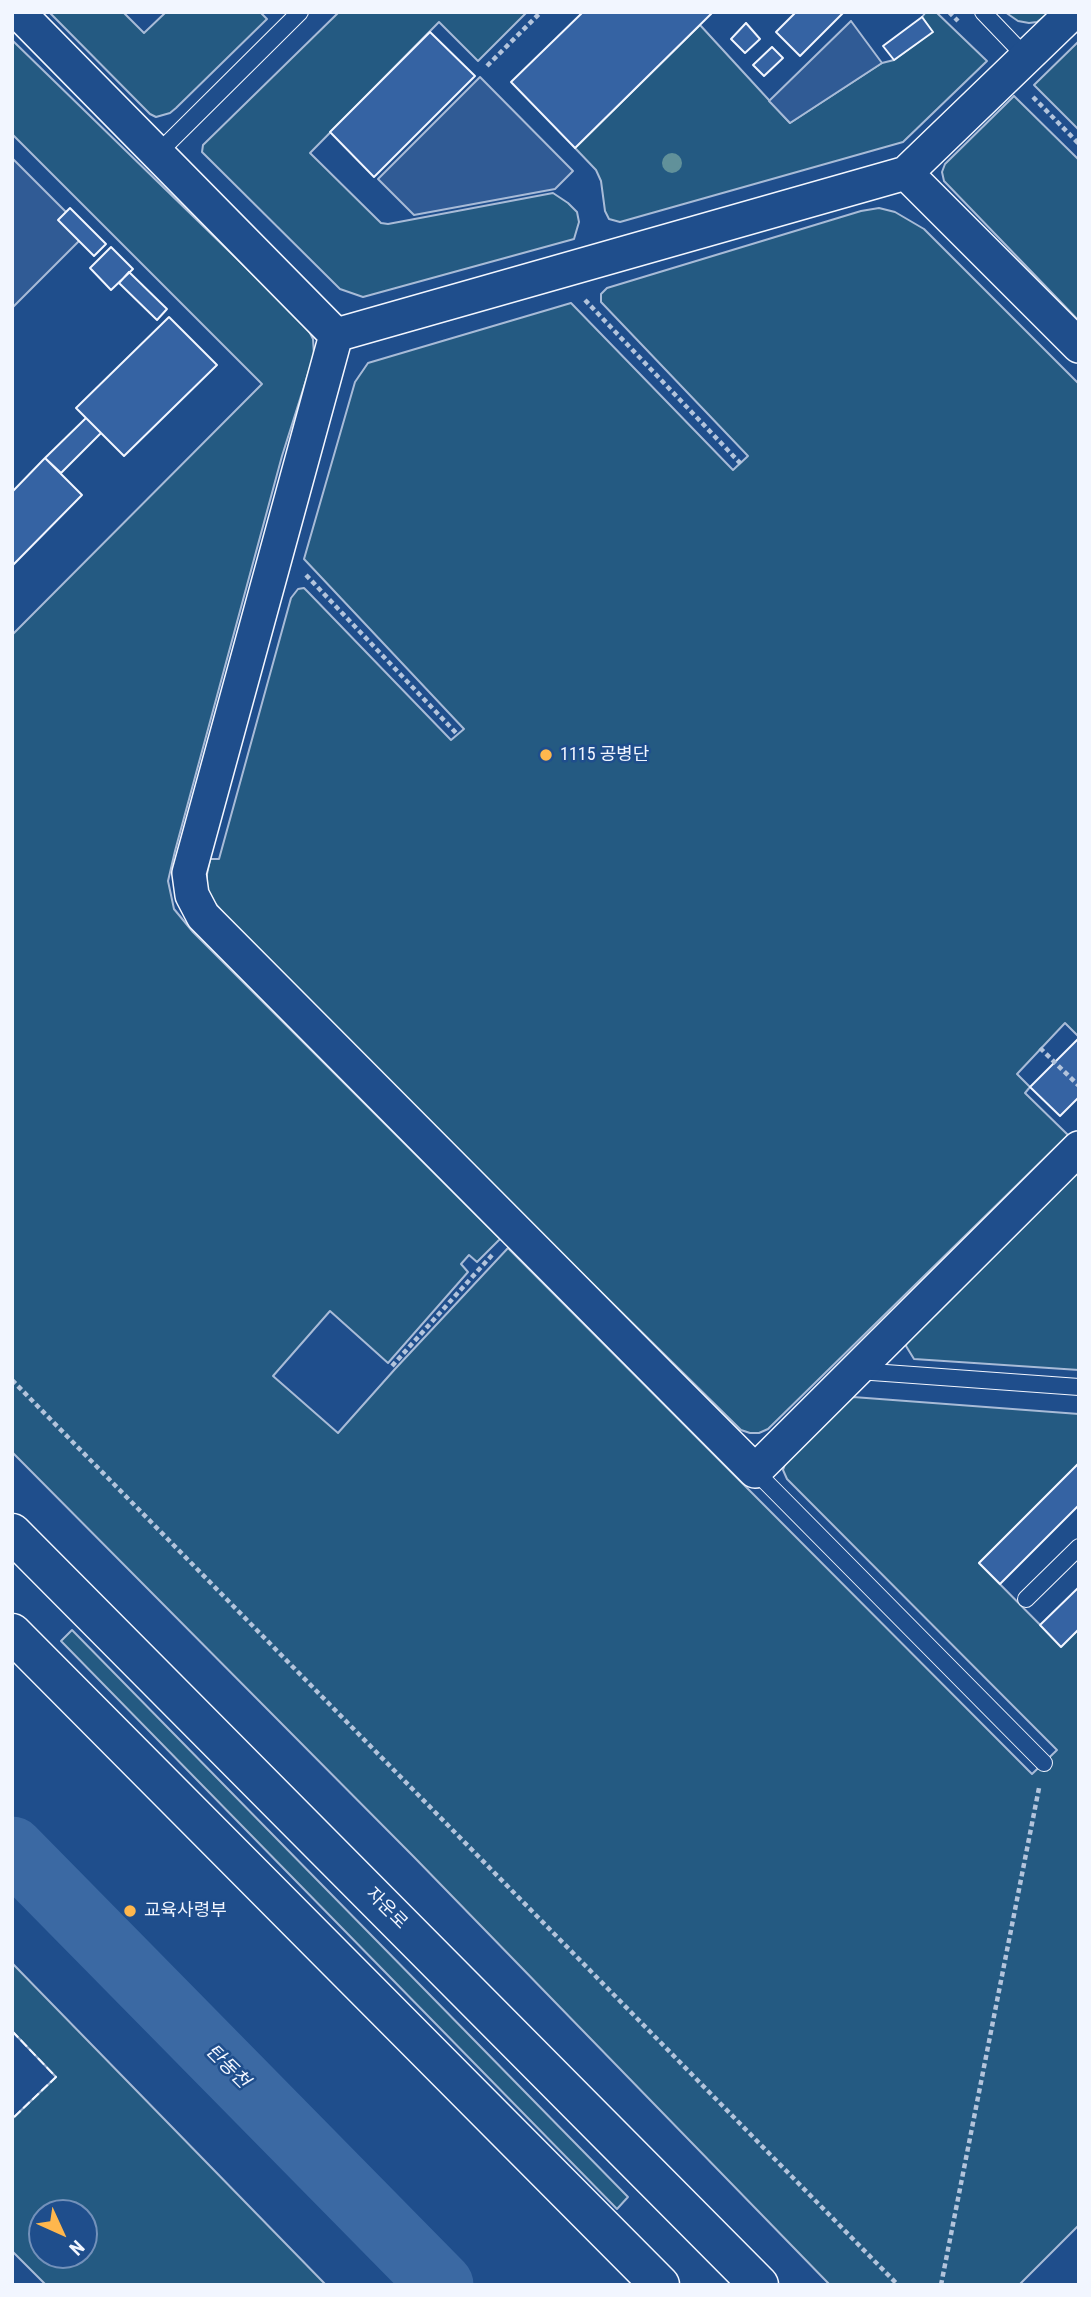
<!DOCTYPE html>
<html>
<head>
<meta charset="utf-8">
<style>
	body { margin:0 }
	#map { position:relative; width:1091px; height:2297px; overflow:hidden; background:#1f4e8c; font-family:"Roboto Condensed",sans-serif }
	canvas { display:block }
	.frame { position:absolute; inset:0; border:14px solid #f2f6ff; pointer-events:none }
	.north { position:absolute; left:28px; top:2199px; width:70px; height:70px; box-sizing:border-box; background:#1f4e8c; border:2px solid #7391ba; border-radius:50%; rotate:135deg; font-size:19px; font-weight:700; line-height:28px; text-align:center; color:#f2f6ff }
	.north::after { content:''; display:block; margin:auto; width:24px; height:32px; background:#ffb74d; clip-path:polygon(50% 0,100% 100%,50% 72%,0 100%) }
</style>
</head>
<body>
<div id="map">
<canvas width="1091" height="2297"></canvas>
<div class="frame"></div>
<div class="north">N</div>
</div>
<script>
const ctx = document.querySelector('canvas').getContext('2d');
ctx.lineJoin = 'round';
function paint(path, color) { ctx.fillStyle = color; ctx.fill(path, 'evenodd'); }
const shape = rows => new Path2D(rows.map(r => 'M' + r).join(''));
function trace(path, color, width, dash) { ctx.strokeStyle = color; ctx.lineWidth = width; ctx.lineCap = dash ? 'butt' : 'round'; ctx.setLineDash(dash || []); ctx.stroke(path); }
function write(font, color, halo, rows, align = 'center') {
  ctx.font = font + ' "Roboto Condensed","Noto Sans KR",sans-serif'; ctx.lineWidth = 5; ctx.setLineDash([]); ctx.textBaseline = 'middle'; ctx.strokeStyle = halo; ctx.fillStyle = color; for (const [text, x, y, turn = 0] of rows) {
    ctx.save(); ctx.translate(x, y); ctx.rotate((+turn || 0) * Math.PI / 180); ctx.textAlign = isNaN(turn) ? turn : align; if (halo) ctx.strokeText(text, 0, 0); ctx.fillText(text, 0, 0); ctx.restore();
  }
}
const green = shape([
	[49,12,123,12,144,33,166,12,260,12,267,19,176,108,170,113,156,117,150,114,49,12],
	[339,12,527,12,478,61,439,22,310,153,381,223,388,224,553,193,568,203,577,212,579,222,574,239,363,297,340,289,202,152,203,145,339,12],
	[926,12,936,12,987,61,903,142,620,222,609,219,605,211,601,181,596,170,575,148,700,25,790,123,882,63,894,60,932,32,922,17,926,12],
	[1005,12,1050,12,1037,22,1029,23,1018,21,1005,12],
	[12,40,307,327,313,339,314,355,282,456,175,851,168,881,174,909,193,932,500,1239,477,1262,469,1255,461,1264,468,1272,388,1363,330,1311,273,1376,338,1433,395,1369,508,1248,1032,1774,1057,1750,787,1479,783,1470,786,1461,847,1400,853,1397,1079,1414,1079,1463,979,1563,1061,1646,1079,1629,1079,2225,1019,2285,830,2285,413,1856,12,1452,12,635,262,384,12,134,12,40],
	[1079,41,1079,130,1034,85,1079,41],
	[1014,96,1079,160,1079,321,944,181,942,172,945,164,1014,96],
	[879,208,895,212,924,229,1079,384,1079,1037,1065,1023,1017,1074,1030,1087,1025,1093,1068,1135,768,1429,759,1433,750,1433,741,1430,460,1153,225,915,213,901,207,889,207,874,210,859,219,859,291,598,298,589,304,588,308,592,451,740,464,729,304,559,355,382,368,363,571,303,733,470,748,456,601,302,601,294,607,288,861,211,879,208],
	[1079,1169,1079,1370,914,1359,906,1346,907,1339,1079,1169],
	[72,1630,628,2197,617,2209,61,1641,72,1630],
	[12,1963,326,2285,46,2285,12,2251,12,2119,56,2077,12,2031,12,1963],
	[84,2213,84,2255,42,2255,42,2213,84,2213]
]);
paint(green, '#245a82');
trace(green, '#a8bbd7', 2);
const parking = shape([
	[851,21,882,63,790,123,769,101,851,21],
	[480,77,573,171,555,189,414,215,378,179,480,77],
	[12,158,87,233,12,308,12,158]
]);
paint(parking, '#305b95');
trace(parking, '#a8bbd7', 2);
trace(shape([
	[12,1849,441,2285]
]), '#3b69a3', 65);
const building = shape([
	[583,12,713,12,575,148,511,82,583,12],
	[796,12,844,12,800,56,776,32,796,12],
	[922,17,933,32,894,60,883,46,922,17],
	[746,23,760,39,745,53,731,39,746,23],
	[430,32,475,76,374,177,330,132,430,32],
	[772,47,783,58,764,76,753,65,772,47],
	[70,208,106,244,94,256,58,220,70,208],
	[111,247,133,269,111,290,90,268,111,247],
	[129,272,167,309,157,320,119,283,129,272],
	[169,317,217,365,124,456,76,408,169,317],
	[86,418,101,433,61,473,45,458,86,418],
	[45,458,82,495,12,566,12,492,45,458],
	[1079,1038,1079,1097,1060,1116,1030,1087,1079,1038],
	[1079,1463,1079,1505,1000,1584,979,1563,1079,1463],
	[1079,1587,1079,1629,1061,1647,1040,1625,1079,1587]
]);
paint(building, '#3563a3');
trace(building, '#f2f6ff', 2);
const lane = shape([
	[983,12,1026,57],
	[157,154,300,12],
	[858,1371,1079,1387],
	[755,1471,1044,1763],
	[1026,1599,1079,1547]
]);
const street = shape([
	[18,12,336,335],
	[906,173,1073,12],
	[336,335,189,873,192,895,203,916,755,1471,1079,1148],
	[336,335,906,173,1079,346]
]);
const secondary = shape([
	[12,1533,759,2285],
	[12,1633,660,2285]
]);
trace(lane, '#f2f6ff', 18);
trace(street, '#f2f6ff', 36);
trace(secondary, '#f2f6ff', 41);
trace(shape([
	[949,12,958,21],
	[487,66,541,12],
	[1033,97,1079,144],
	[585,300,741,464],
	[306,575,458,735],
	[1040,1048,1079,1086],
	[392,1366,492,1255],
	[12,1380,898,2285],
	[941,2285,1039,1788]
]), '#b3c4dc', 4.5, [5, 3.5]);
trace(lane, '#1f4e8c', 16);
trace(street, '#1f4e8c', 33);
trace(secondary, '#1f4e8c', 38);
trace(shape([
	[12,2031,56,2077,12,2119]
]), '#f2f6ff', 2, [9, 3.5]);
ctx.fillStyle = '#61919a';
for (const [x, y] of [
	[672,163]
]) { ctx.beginPath(); ctx.arc(x, y, 10, 0, 2 * Math.PI); ctx.fill(); }
for (const [x, y, r, color] of [
	[546,755,7,"#ffb74d"],
	[130,1911,7,"#ffb74d"]
]) { const dot = new Path2D(); dot.arc(x, y, r, 0, 2 * Math.PI); ctx.fillStyle = color; ctx.fill(dot); trace(dot, '#1f4e8c', 2.5); }
write('18px', '#f2f6ff', '#1f4e8c', [
	["1115 공병단",560,755],
	["교육사령부",144,1911]
], 'left');
write('18px', '#f2f6ff', '#1f4e8c', [
	["자운로",386,1909,45]
]);
write('italic 19px', '#f2f6ff', '#1f4e8c', [
	["탄동천",227,2067,45]
]);
</script>
</body>
</html>
